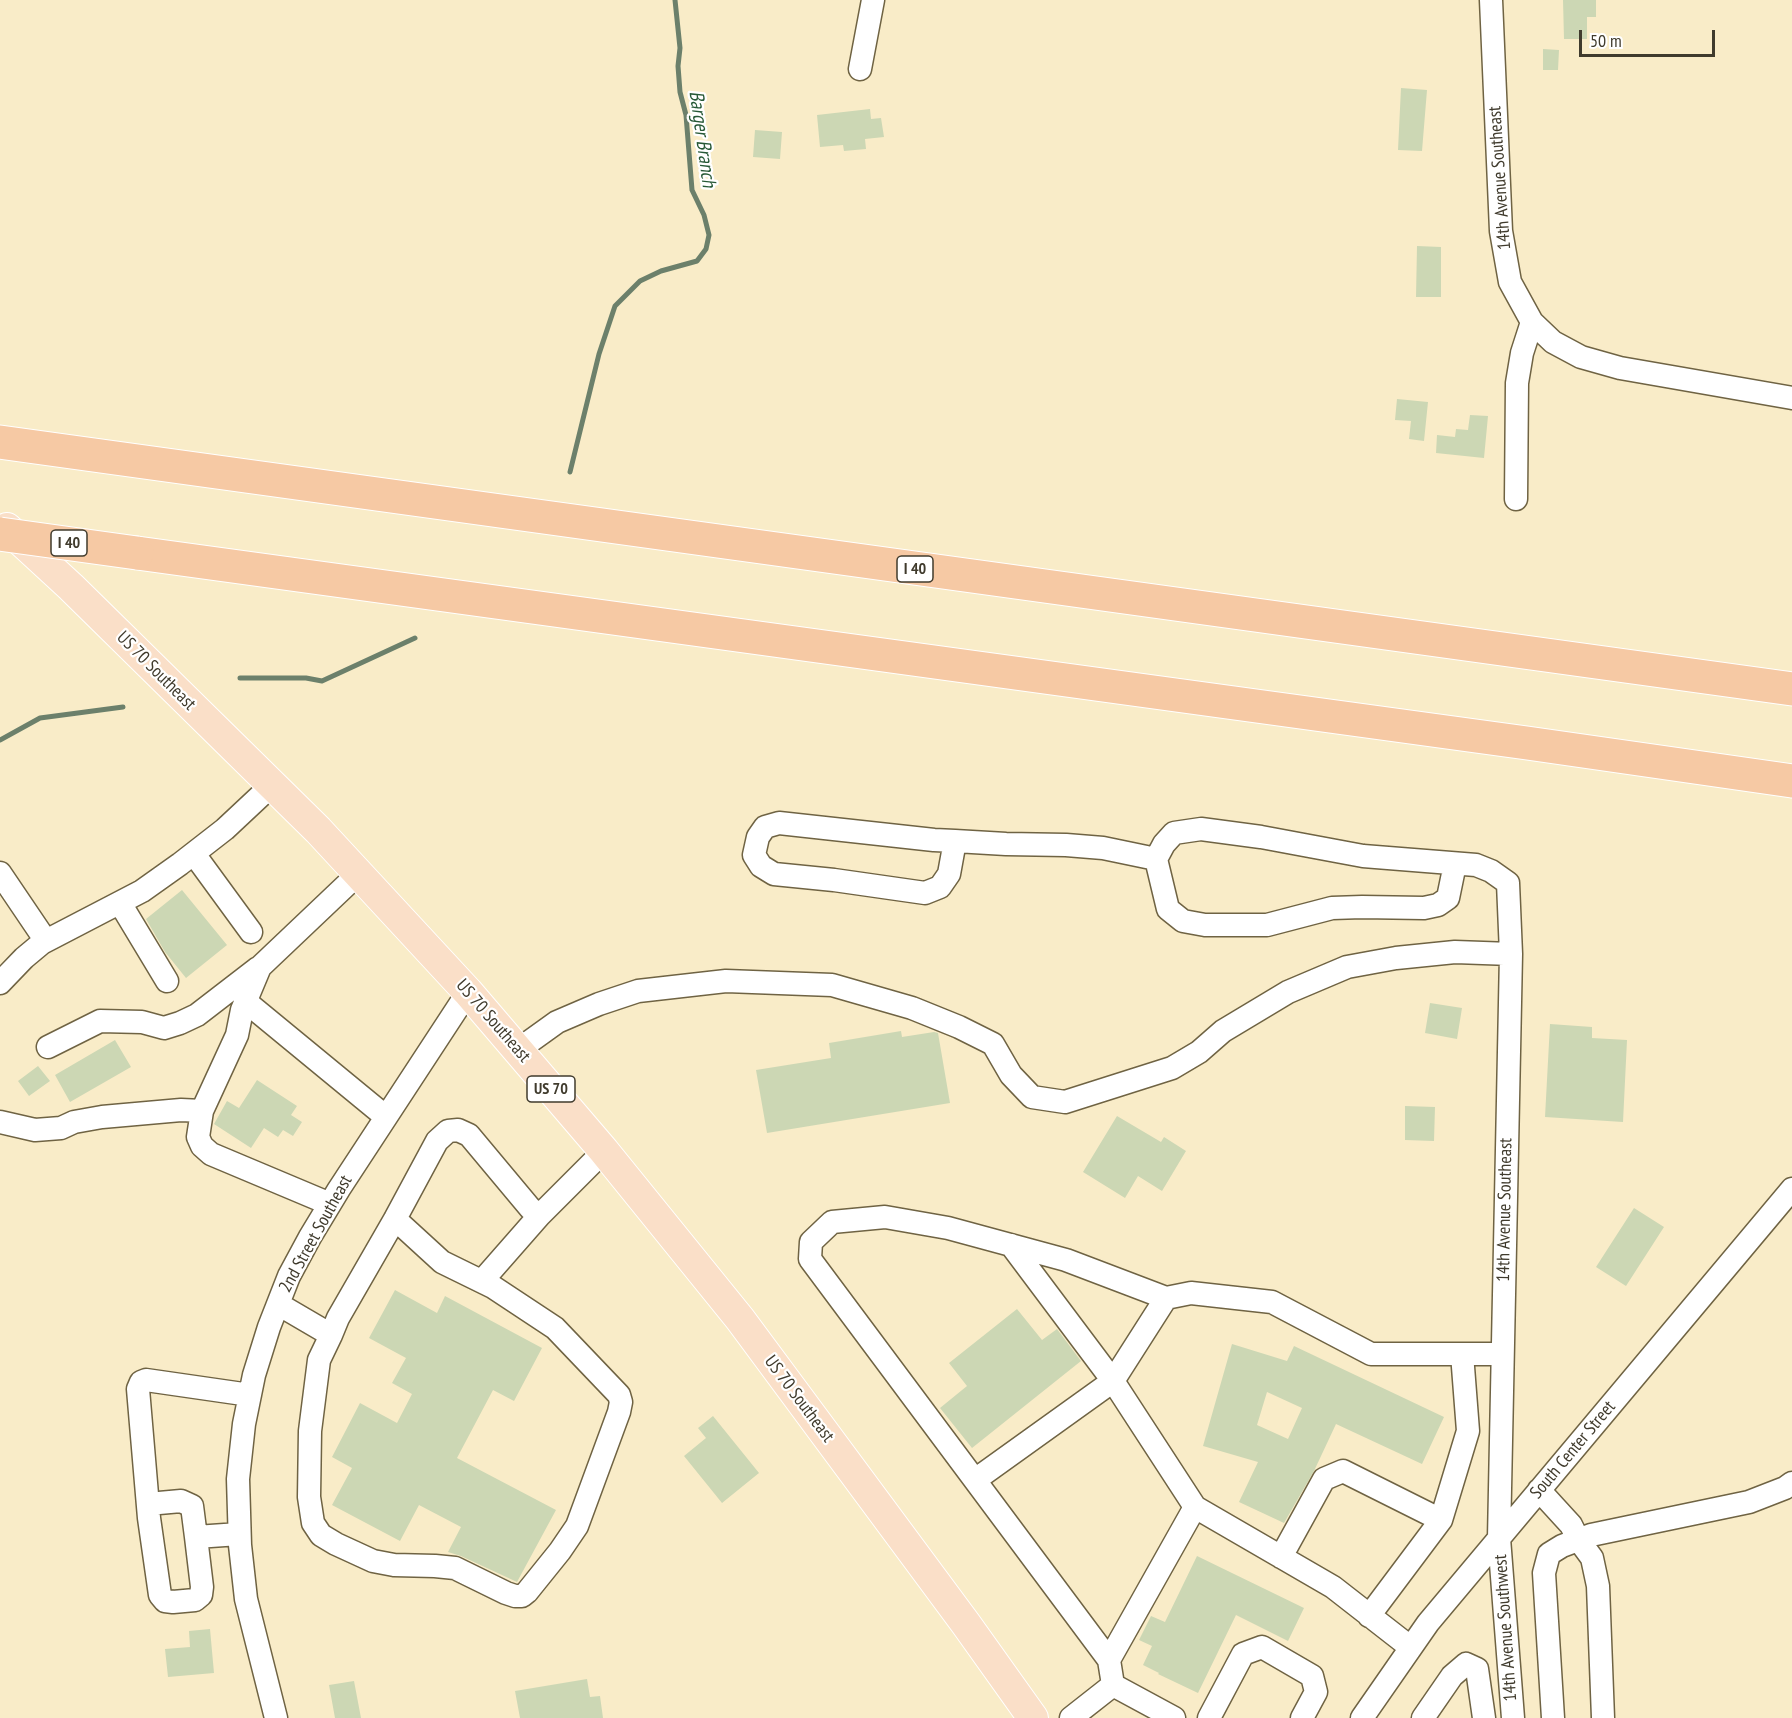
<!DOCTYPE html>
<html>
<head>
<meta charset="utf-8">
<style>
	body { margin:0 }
	#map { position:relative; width:1792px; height:1718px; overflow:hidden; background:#f9ecc8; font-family:"PT Sans Narrow",sans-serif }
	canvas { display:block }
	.scale { position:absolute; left:1579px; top:30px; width:136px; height:27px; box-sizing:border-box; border:3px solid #403b2d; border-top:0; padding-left:8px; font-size:18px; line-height:21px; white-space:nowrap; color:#403b2d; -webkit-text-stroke:4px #fff; paint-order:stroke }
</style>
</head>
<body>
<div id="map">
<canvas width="1792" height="1718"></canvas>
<div class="scale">50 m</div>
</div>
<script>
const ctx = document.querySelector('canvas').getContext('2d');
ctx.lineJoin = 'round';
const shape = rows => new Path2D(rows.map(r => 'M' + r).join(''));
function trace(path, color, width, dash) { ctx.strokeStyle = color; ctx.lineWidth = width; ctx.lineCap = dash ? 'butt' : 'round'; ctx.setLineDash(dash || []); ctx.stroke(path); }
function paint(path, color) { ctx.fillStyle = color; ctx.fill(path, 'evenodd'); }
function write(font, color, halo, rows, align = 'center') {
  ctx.font = font + ' "PT Sans Narrow",sans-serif'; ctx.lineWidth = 4.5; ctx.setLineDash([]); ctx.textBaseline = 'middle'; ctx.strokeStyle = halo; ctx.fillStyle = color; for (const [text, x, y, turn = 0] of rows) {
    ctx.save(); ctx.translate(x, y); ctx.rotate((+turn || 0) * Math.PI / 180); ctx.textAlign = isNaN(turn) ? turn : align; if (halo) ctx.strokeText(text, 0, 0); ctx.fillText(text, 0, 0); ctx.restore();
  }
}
trace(shape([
	[570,472,599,354,615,306,640,281,661,271,697,261,706,249,709,235,704,215,692,190,686,115,680,92,678,66,680,48,675,0],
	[240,678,306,678,322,681,415,638],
	[0,740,40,718,123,707]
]), '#6c806b', 5);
paint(shape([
	[1563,0,1596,0,1596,17,1587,17,1587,39,1564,39],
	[1543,49,1559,50,1558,70,1543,70],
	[1401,88,1427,90,1422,151,1398,150],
	[870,109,871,119,881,118,884,137,865,139,866,149,844,151,843,145,820,147,817,115],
	[755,130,782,132,780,159,753,157],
	[1417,246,1441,247,1441,297,1416,297],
	[1397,399,1428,402,1424,441,1409,439,1411,421,1395,420],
	[1470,415,1488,416,1484,458,1436,453,1437,435,1455,437,1456,429,1468,430],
	[182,890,227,945,186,978,165,952,146,919],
	[1430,1003,1462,1008,1457,1039,1425,1033],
	[1550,1024,1592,1027,1592,1038,1627,1040,1623,1122,1545,1117],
	[901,1031,902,1037,934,1032,938,1033,950,1103,767,1133,756,1070,831,1058,829,1043],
	[115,1040,131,1067,70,1102,55,1075],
	[38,1066,50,1081,29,1096,18,1081],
	[257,1080,297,1106,291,1115,302,1122,293,1136,283,1130,278,1137,264,1128,251,1148,214,1124,227,1101,239,1108],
	[1405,1106,1435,1107,1434,1141,1405,1140],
	[1117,1116,1161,1142,1164,1137,1186,1151,1162,1191,1138,1176,1125,1198,1083,1172],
	[1634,1208,1664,1227,1626,1286,1596,1267],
	[395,1290,437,1313,445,1296,542,1348,514,1401,493,1390,457,1458,556,1510,517,1582,461,1556,448,1552,461,1527,419,1505,400,1541,332,1505,352,1468,332,1457,360,1403,397,1423,412,1394,392,1383,406,1358,369,1338],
	[1017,1309,1042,1340,1057,1329,1081,1361,972,1448,940,1408,967,1386,949,1363],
	[1232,1344,1287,1361,1294,1346,1444,1417,1422,1464,1336,1424,1314,1471,1284,1523,1239,1502,1258,1462,1203,1446],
	[1267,1392,1302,1408,1288,1439,1257,1425],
	[713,1416,759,1473,722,1503,684,1456,706,1438,698,1428],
	[1197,1556,1304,1608,1288,1641,1236,1615,1198,1693,1158,1674,1159,1673,1143,1665,1152,1646,1139,1640,1151,1616,1165,1622],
	[210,1629,214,1673,168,1677,165,1649,190,1647,189,1631],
	[587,1679,590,1697,600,1696,603,1718,520,1718,515,1691],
	[354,1681,361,1718,335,1718,329,1685]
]), '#ccd7b4');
const minor = shape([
	[1491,0,1501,231,1510,282,1532,322,1553,342,1581,357,1620,368,1792,398],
	[860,69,873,0],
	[1516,499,1517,383,1522,353,1532,322],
	[955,841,949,874,940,887,925,893,834,880,774,874,761,866,754,855,758,837,765,827,779,823,934,840,955,841,1006,844,1066,845,1103,848,1156,859],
	[194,854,251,932],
	[1455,864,1448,898,1438,905,1424,908,1362,907,1332,908,1267,925,1205,925,1183,921,1168,909,1156,859,1164,844,1174,833,1201,829,1261,837,1363,856,1476,865,1491,871,1508,883,1511,954,1499,1538,1513,1718],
	[0,873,46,941],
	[120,903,167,981],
	[0,983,24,958,42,943,142,891,180,864,225,829,272,785],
	[245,1001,386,1117],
	[48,1047,100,1021,142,1022,164,1028,180,1023,197,1015,258,968],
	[518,1050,557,1022,599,1004,638,991,726,981,832,985,912,1008,959,1027,993,1044,1011,1075,1032,1097,1065,1102,1172,1068,1199,1052,1223,1031,1288,992,1347,967,1396,958,1455,952,1511,954],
	[202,1111,198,1137,202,1146,211,1154,330,1204],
	[0,1122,35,1130,61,1128,74,1122,102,1117,181,1110,202,1111,237,1035,242,1010,260,967,358,874],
	[482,1281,539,1216],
	[1166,1298,1113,1381,1195,1507,1333,1587,1410,1647],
	[278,1304,331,1335,338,1318,395,1219,437,1141,448,1131,458,1130,469,1135,530,1208,539,1216,604,1151],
	[331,1335,319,1360,310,1431,309,1497,313,1523,321,1535,336,1544,373,1561,394,1565,435,1566,455,1568,506,1593,515,1596,522,1596,527,1592,560,1551,577,1526,619,1412,621,1402,619,1395,555,1328,493,1287,442,1262,395,1219],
	[975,1480,1113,1381,1011,1245],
	[1539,1490,1571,1525,1578,1539,1592,1558,1598,1586,1603,1718],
	[148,1504,181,1501,192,1506,196,1537],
	[239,1534,196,1537,202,1587,201,1595,195,1600,173,1602,165,1601,160,1595,149,1518,138,1389,141,1382,146,1380,250,1395],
	[1281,1557,1324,1479,1343,1471,1441,1520],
	[1369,1616,1441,1520,1468,1431,1462,1354],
	[1109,1660,810,1259,811,1242,832,1222,885,1217,948,1228,1066,1260,1166,1298,1191,1293,1272,1302,1371,1354,1502,1354],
	[1113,1685,1174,1718],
	[276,1718,246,1599,240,1545,238,1479,244,1424,254,1375,269,1327,289,1276,310,1237,339,1189,468,992],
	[1071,1718,1113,1685,1109,1660,1195,1507],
	[1209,1718,1243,1654,1262,1647,1312,1676,1316,1692,1302,1718],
	[1362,1718,1428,1623,1792,1189],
	[1423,1718,1452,1676,1466,1664,1477,1669,1484,1718],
	[1553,1718,1544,1573,1549,1554,1562,1546,1591,1535,1749,1502,1785,1488,1792,1483]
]);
const major = shape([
	[7,528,71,587,318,830,468,992,604,1151,740,1319,966,1624,1033,1718]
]);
const highway = shape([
	[0,442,1792,689],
	[137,553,1527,743,1792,781]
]);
trace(minor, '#6f6343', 25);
trace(major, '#fff', 32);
trace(highway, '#fff', 35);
trace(minor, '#fff', 22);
trace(major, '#fadfc8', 30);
trace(highway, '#f6c9a4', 33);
const highwayBridge = shape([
	[0,534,137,553]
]);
trace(highwayBridge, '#fff', 35, []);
trace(highwayBridge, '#f6c9a4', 33);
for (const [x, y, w] of [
	[69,543,36],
	[915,569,36],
	[551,1089,48]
]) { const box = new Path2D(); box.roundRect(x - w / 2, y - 13, w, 26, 4.5); ctx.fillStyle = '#fff'; ctx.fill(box); trace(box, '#403b2d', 1.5); }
write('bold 16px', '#403b2d', null, [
	["I 40",69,543],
	["I 40",915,569],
	["US 70",551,1089]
]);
write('18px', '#403b2d', '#fff', [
	["14th Avenue Southeast",1500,178,-94],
	["US 70 Southeast",156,671,45],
	["US 70 Southeast",493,1021,49],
	["14th Avenue Southeast",1505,1210,-89],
	["2nd Street Southeast",316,1234,-61],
	["US 70 Southeast",799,1399,53],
	["South Center Street",1573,1450,-50],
	["14th Avenue Southwest",1506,1628,-94]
]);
write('italic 20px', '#265836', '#fff', [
	["Barger Branch",702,139,82]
]);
</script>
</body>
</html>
